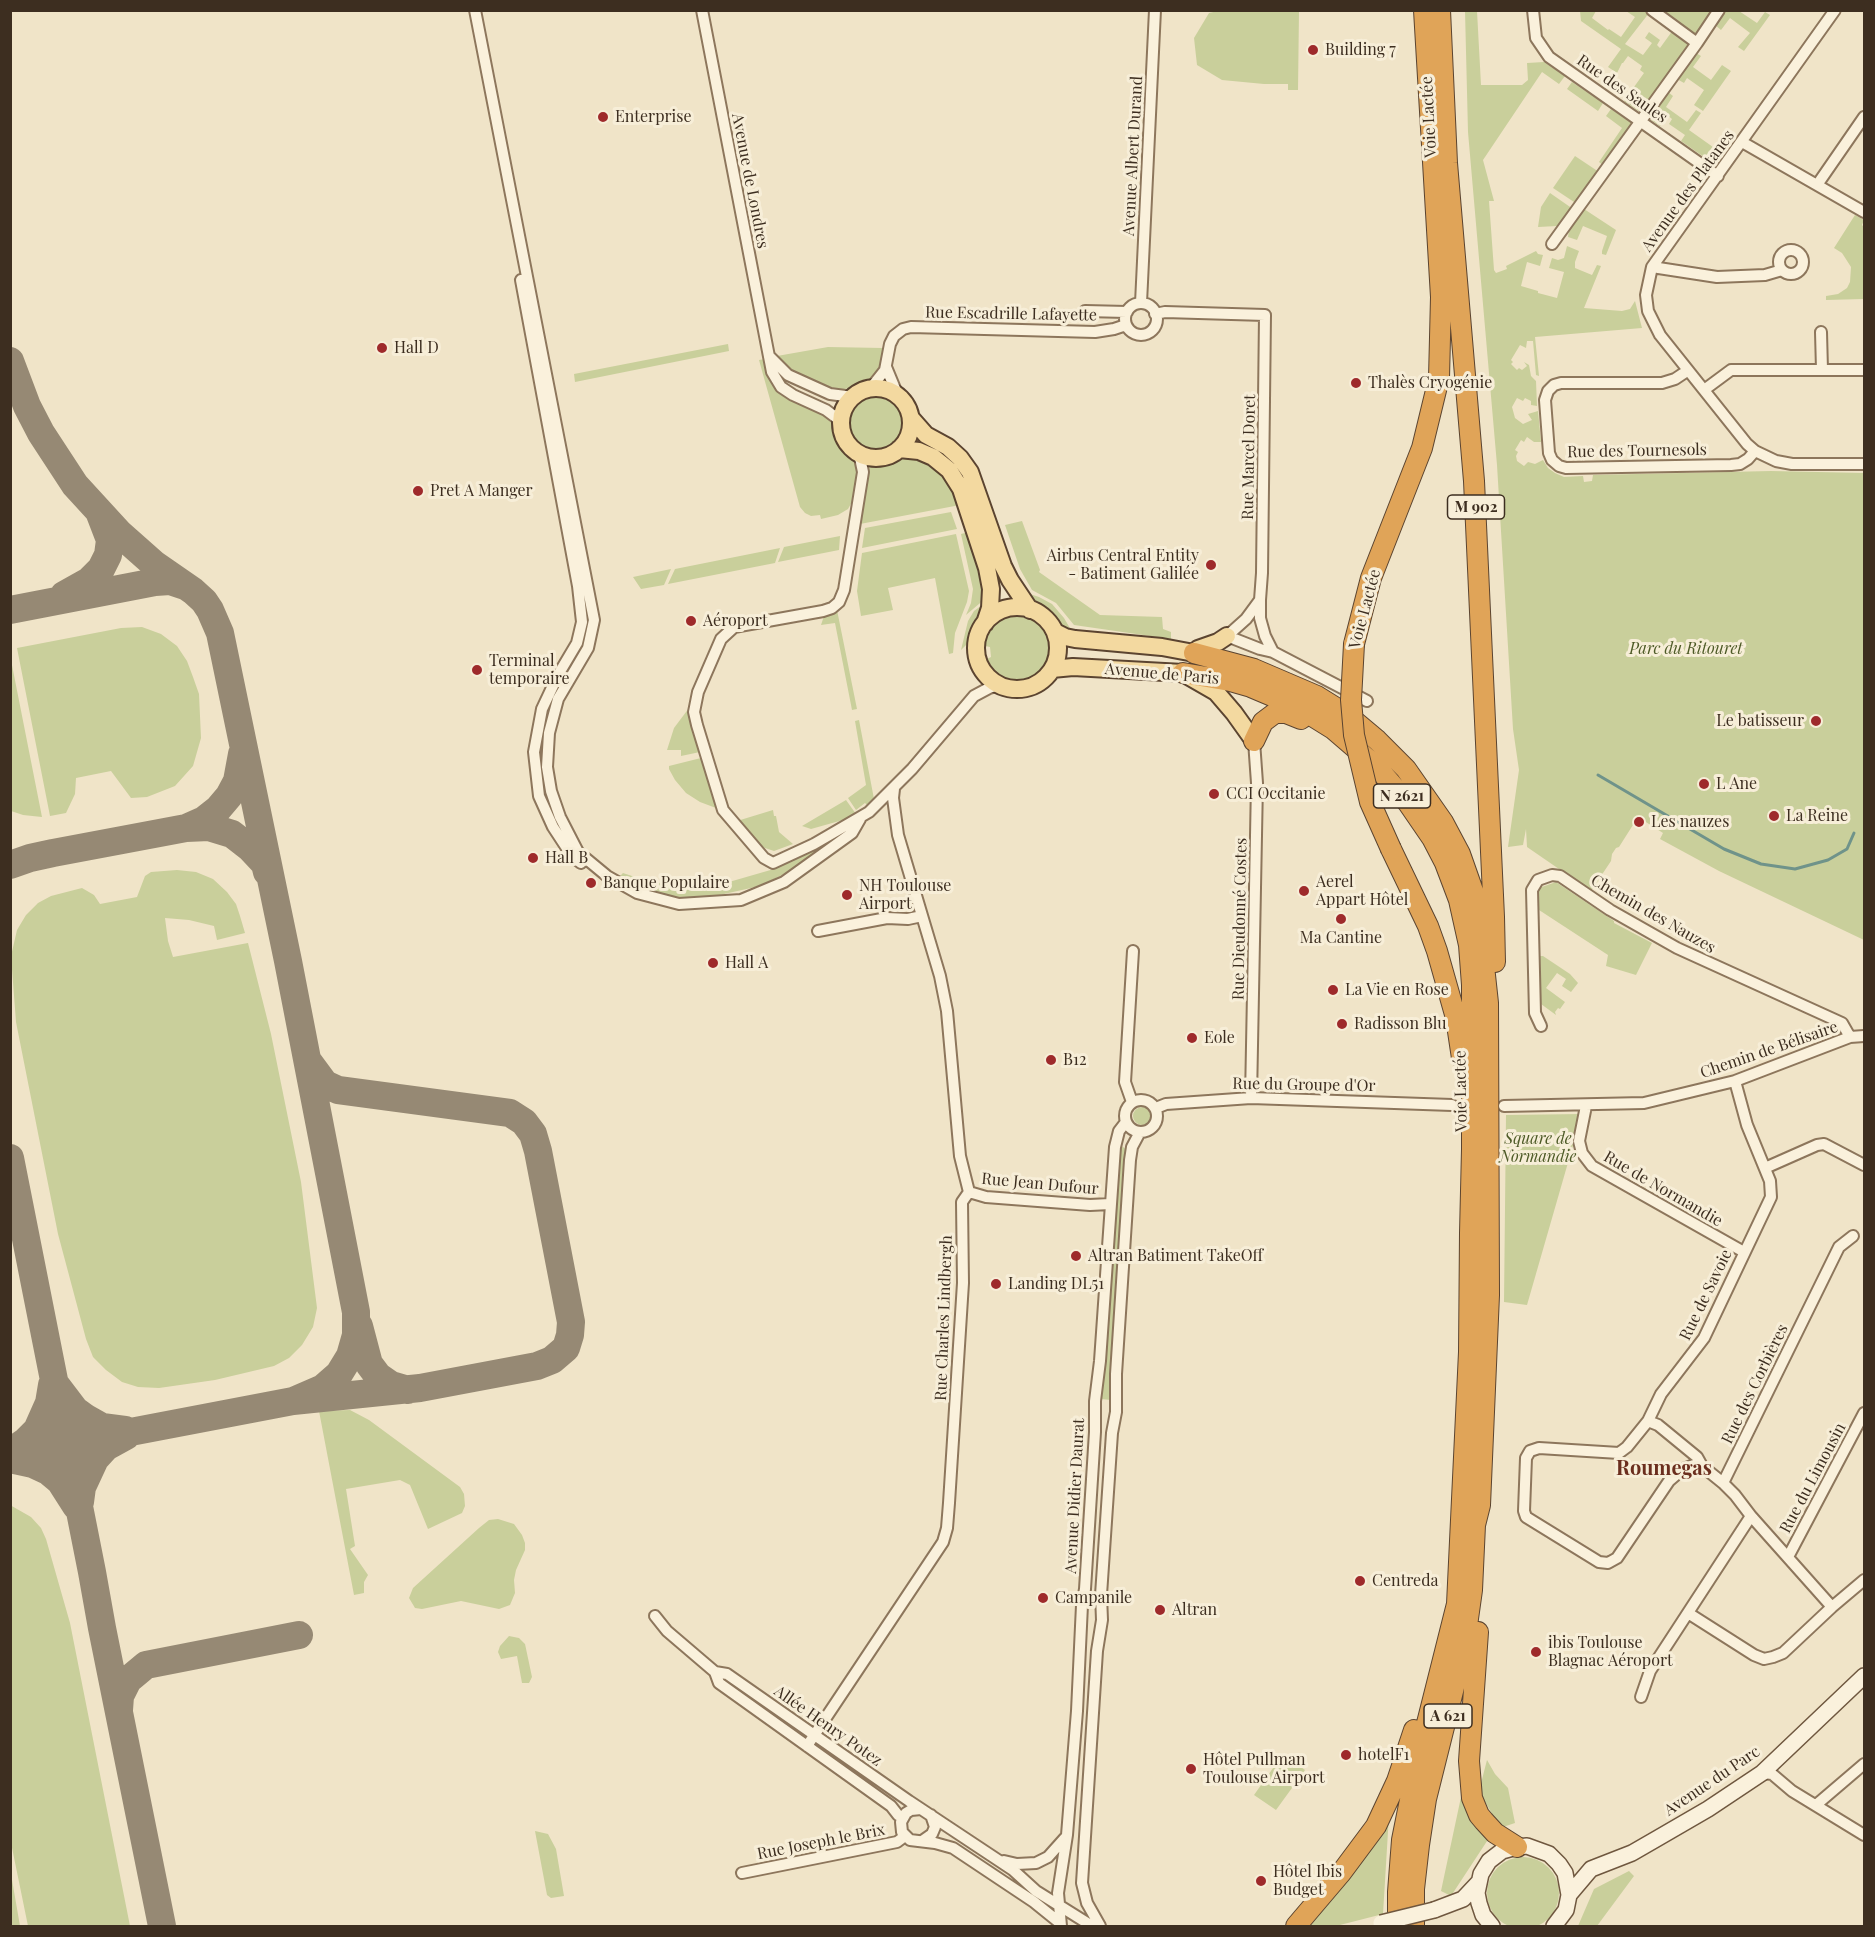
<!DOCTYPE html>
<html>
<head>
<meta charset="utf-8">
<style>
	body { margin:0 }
	#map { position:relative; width:1875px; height:1937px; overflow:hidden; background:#f0e4c8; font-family:"Playfair Display",serif }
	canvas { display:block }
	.frame { position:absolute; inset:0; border:12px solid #3d2e20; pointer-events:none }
</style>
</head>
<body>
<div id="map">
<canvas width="1875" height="1937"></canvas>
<div class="frame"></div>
</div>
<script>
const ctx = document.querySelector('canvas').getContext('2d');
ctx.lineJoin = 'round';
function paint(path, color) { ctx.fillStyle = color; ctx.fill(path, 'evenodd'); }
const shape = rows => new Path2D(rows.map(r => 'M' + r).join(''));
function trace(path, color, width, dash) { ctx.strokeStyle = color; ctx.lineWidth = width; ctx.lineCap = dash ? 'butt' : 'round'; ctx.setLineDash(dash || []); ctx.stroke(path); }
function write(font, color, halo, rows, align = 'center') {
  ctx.font = font + ' "Playfair Display",serif'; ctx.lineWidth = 6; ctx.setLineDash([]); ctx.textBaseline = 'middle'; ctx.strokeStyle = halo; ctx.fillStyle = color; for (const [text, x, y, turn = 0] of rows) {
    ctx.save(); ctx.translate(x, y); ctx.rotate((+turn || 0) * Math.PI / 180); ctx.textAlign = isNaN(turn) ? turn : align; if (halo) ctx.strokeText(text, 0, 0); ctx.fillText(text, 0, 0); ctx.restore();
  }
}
paint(shape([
	[1222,10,1299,11,1298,90,1288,90,1288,84,1264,84,1222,80,1197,65,1194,38,1209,13],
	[1465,11,1477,11,1481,85,1522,85,1528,80,1527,63,1544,62,1565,76,1559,84,1542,72,1483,160,1494,201,1489,201,1494,270,1496,273,1507,269,1506,266,1536,251,1538,254,1543,255,1540,266,1527,262,1521,286,1538,291,1538,293,1557,298,1564,272,1549,268,1552,258,1558,260,1564,258,1567,246,1579,251,1575,262,1575,268,1592,275,1597,265,1601,266,1584,308,1622,311,1630,309,1635,301,1642,328,1535,337,1539,376,1536,375,1533,341,1527,341,1526,348,1520,345,1511,360,1513,362,1511,364,1517,370,1519,368,1522,370,1527,366,1524,362,1529,365,1531,376,1536,381,1537,406,1531,405,1531,401,1525,398,1523,401,1517,398,1512,407,1515,418,1523,424,1532,420,1528,414,1538,411,1541,442,1534,442,1527,437,1524,442,1521,440,1515,450,1518,452,1516,456,1517,461,1524,466,1528,462,1535,464,1543,460,1548,468,1555,473,1564,477,1583,476,1584,482,1592,481,1593,475,1771,471,1864,473,1864,940,1719,871,1660,839,1663,833,1638,817,1619,847,1616,848,1612,854,1611,861,1591,891,1527,847,1526,829,1523,845,1508,847,1519,770,1513,729,1497,465,1468,132],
	[1580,11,1596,11,1592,18,1608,30,1609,29,1621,37,1635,17,1626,11,1645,11,1649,13,1625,44,1643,55,1652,43,1645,38,1649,32,1660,40,1657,45,1660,48,1673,30,1688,43,1688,48,1644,111,1640,112,1624,101,1644,73,1640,70,1642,66,1628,56,1623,63,1622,63,1617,73,1608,67,1621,49,1581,21],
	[1660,11,1714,11,1700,30,1694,34],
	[1725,11,1739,11,1757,23,1765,12,1770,15,1744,51,1738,47,1750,33,1730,18,1721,30,1715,25],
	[1696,53,1701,56,1693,67,1711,80,1722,65,1731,71,1703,111,1694,105,1704,90,1687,78,1684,83,1677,79],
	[1572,82,1603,103,1598,111,1567,89],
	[1668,92,1673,96,1666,107,1687,122,1696,110,1701,113,1689,130,1720,152,1714,161,1711,162,1681,141,1685,135,1669,124,1672,119,1667,115,1660,126,1651,120],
	[1611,109,1633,124,1604,166,1599,162,1622,128,1606,116],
	[1575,156,1599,172,1577,204,1553,188],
	[1550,193,1573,209,1566,218,1557,226,1538,227,1541,207],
	[1584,209,1616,230,1606,255,1602,254,1602,251,1607,236,1583,226,1577,240,1568,237,1569,230],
	[1855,215,1864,220,1862,225,1864,227,1864,299,1826,300,1826,296,1838,294,1847,288,1850,282,1851,267,1842,253,1834,248],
	[728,344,729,351,575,382,574,374],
	[828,347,883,348,879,369,870,379,850,388,838,390,790,371,777,356],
	[765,359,779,390,792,401,821,414,831,421,839,444,855,464,857,478,853,500,848,509,838,515,821,519,820,515,811,516,805,513,800,507,759,360],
	'850 423a26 26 0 1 1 52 0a26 26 0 1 1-52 0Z',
	[910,456,917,457,941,469,960,505,860,524,869,466,887,464],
	[951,512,957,529,862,548,865,528],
	[1022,521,1040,570,1039,572,1100,615,1162,617,1163,629,1171,632,1171,639,1074,625,1056,603,1032,590,1020,569,1005,525],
	[969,532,980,566,986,598,966,615,971,603,973,589,961,534],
	[956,534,969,591,967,602,955,633,953,653,949,654,935,578,888,588,893,610,861,616,857,591,862,553],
	[840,536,839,550,778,562,784,547],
	[780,548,775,563,668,584,675,569],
	[671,569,664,585,641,589,633,577],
	[1027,593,1039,597,1052,604,1064,618,1071,630,1062,628,1052,614,1042,606,1033,602],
	[985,603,981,616,972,629,967,644,961,650,968,621,974,611],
	[837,610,857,709,852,710,835,623,821,625,824,616],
	[1014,615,1027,617,1038,623,1047,633,1050,646,1049,659,1042,670,1032,678,1020,681,1007,680,996,673,987,659,991,657,990,647,985,646,986,638,992,627,1002,619],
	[142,627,161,634,177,646,187,661,193,677,199,694,201,738,193,766,175,786,147,797,131,798,111,771,76,778,75,794,66,813,50,816,17,648,121,628],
	[10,660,11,660,42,817,23,815,11,811],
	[689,708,690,722,700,752,681,756,681,750,667,750,674,728],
	[859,720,874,799,867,805,865,803,856,810,848,798,866,785,855,721],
	[701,758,716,808,700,802,686,793,675,780,669,769,669,766],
	[846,800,856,814,850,818,811,829,802,826],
	[773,810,774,816,776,816,779,832,793,844,774,851,765,848,756,842,737,821],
	[821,845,825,850,796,868,760,886,706,898,677,899,645,892,618,878,623,873,650,882,671,884,709,885,729,882,774,869],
	[177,870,196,872,213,879,227,892,236,904,240,916,245,933,217,940,214,926,189,920,165,918,168,941,173,957,248,943,271,1034,301,1182,317,1308,313,1327,302,1345,289,1358,274,1366,215,1380,159,1388,138,1387,122,1382,106,1370,93,1357,86,1339,58,1234,16,1022,11,956,17,930,26,915,38,903,51,896,82,888,94,895,100,904,137,897,145,876,151,872],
	[1556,882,1614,921,1614,923,1652,943,1636,975,1606,966,1608,955,1539,910,1539,888],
	[1540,956,1543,956,1570,974,1578,983,1571,992,1562,986,1566,979,1557,973,1546,988,1565,1002,1560,1009,1558,1008,1555,1012,1556,1015,1541,1004],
	'1133 1116a9 9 0 1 1 18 0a9 9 0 1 1-18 0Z',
	[1582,1114,1527,1305,1504,1302,1506,1115],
	[1118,1143,1128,1151,1111,1400,1101,1399],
	[350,1410,369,1420,460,1487,464,1494,465,1506,462,1513,428,1529,410,1485,400,1480,346,1489,355,1546,350,1549,368,1575,364,1582,364,1593,354,1595,319,1411],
	[10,1505,31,1517,41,1528,46,1539,70,1623,130,1926,28,1926,10,1838],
	[498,1519,514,1524,522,1535,525,1543,525,1550,516,1570,514,1580,515,1593,510,1605,499,1609,461,1601,422,1609,415,1608,409,1598,413,1588,479,1528,489,1520],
	[509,1636,519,1638,525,1644,532,1677,529,1683,522,1683,517,1656,501,1659,498,1652,500,1646],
	[1283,1754,1305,1770,1276,1810,1254,1795],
	[1487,1760,1495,1774,1508,1788,1515,1823,1500,1828,1479,1791],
	[1461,1797,1477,1822,1491,1835,1451,1896,1441,1891],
	[1389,1815,1383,1914,1336,1926,1302,1926],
	[535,1831,548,1834,556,1849,564,1896,551,1898,547,1895],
	'1487 1893a36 36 0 1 1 72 0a36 36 0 1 1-72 0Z',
	[1629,1871,1634,1876,1597,1926,1578,1926,1594,1889],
	[11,1874,20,1926,11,1926]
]), '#c9cf9b');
trace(shape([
	[1598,775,1724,849,1761,864,1795,869,1828,860,1847,849,1854,833]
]), '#6f938a', 3);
trace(shape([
	[10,361,27,406,41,433,75,485,119,533,154,564,193,591,204,601,210,610,220,633,288,961,356,1312,356,1335,350,1356,339,1374,323,1388,293,1401],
	[64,595,89,581,101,569,108,555,110,540,100,514],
	[10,610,155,582,170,581,185,586],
	[186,828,204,820,218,809,229,796,237,781,242,754],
	[10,865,30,858,53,853,186,828,209,827,232,834,250,848,265,864,267,872],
	[10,1158,92,1572,102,1628,162,1926],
	[359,1326,369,1364,378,1376,391,1385,408,1390],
	[56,1385,75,1410,86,1418,102,1427,125,1430],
	[10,1452,26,1441,37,1430,49,1403,52,1385],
	[10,1455,293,1401,420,1388,537,1366,552,1360,566,1348,570,1335,571,1322,538,1151,533,1134,524,1122,510,1113,338,1090,325,1084,308,1061],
	[10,1459,33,1464,48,1471,60,1481,76,1506],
	[80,1502,82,1487,95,1459,106,1447,126,1436],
	[119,1710,120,1696,128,1680,146,1665,299,1635]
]), '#968974', 28);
const street = shape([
	[475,10,594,620,588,648,558,699,549,733,547,767,551,791,560,817,578,852,607,876,637,893,679,904,741,900,784,882,852,833,860,819],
	[702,10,772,372,781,387,793,395,826,410,842,422],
	[1533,10,1536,38,1549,57,1718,176],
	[1835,10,1652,267,1646,295,1648,311,1660,335,1747,444,1755,451,1776,461,1792,464,1864,464],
	[1697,43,1719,10],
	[1742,142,1864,212],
	[1817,185,1864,117],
	[1552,244,1697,43,1652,10],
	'1779 262a12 12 0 1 1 24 0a12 12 0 1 1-24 0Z',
	[1652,267,1717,277,1765,275,1782,270],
	[521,280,578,586,582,622,577,643,558,675,542,709,534,752,539,796,553,827,572,856,581,863],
	[1141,303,1155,10],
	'1125 319a16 16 0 1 1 32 0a16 16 0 1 1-32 0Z',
	[1085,311,1127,312],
	[1155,314,1165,312,1265,315,1262,573,1260,600,1260,618,1265,636,1273,652,1367,701],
	[1821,332,1822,370],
	[770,357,788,375,830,394,853,397],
	[886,367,898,396],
	[1687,371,1675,379,1662,383,1561,383,1554,385,1548,391,1545,400,1549,453,1552,460,1559,466,1566,468,1731,465,1740,464,1748,459,1755,451],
	[870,389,885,370,890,344,894,336,903,329,911,327,1095,332,1114,329,1126,325],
	[1704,390,1731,370,1864,370],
	[859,453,863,472,844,590,839,602,832,608,823,611,734,627,721,639,698,692,694,712,697,725,723,810,764,858,773,863,814,844,869,812,912,769,974,696,989,688,999,685],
	[1260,600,1246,619,1227,636,1260,649,1273,652],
	[894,789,893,798,898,835,940,976,947,1011,960,1156,969,1192],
	[818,931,887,918,908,919,922,916],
	[1541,1026,1535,1013,1532,890,1538,880,1552,875,1560,876,1610,910,1677,948,1842,1023,1850,1037],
	[1251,1098,1257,783,1254,741],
	'1125 1116a16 16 0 1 1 32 0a16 16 0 1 1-32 0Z',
	[1132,1102,1125,1082,1133,951],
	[1504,1106,1644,1103,1735,1081,1850,1037,1864,1036],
	[1586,1106,1579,1141,1582,1153,1592,1166,1744,1252],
	[1156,1108,1166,1104,1251,1098,1452,1105],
	[1765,1168,1817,1145,1824,1144,1864,1165],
	[969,1192,986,1197,1090,1205,1110,1204],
	[1648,1421,1627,1447,1619,1453,1539,1448,1530,1451,1526,1458,1524,1511,1526,1517,1599,1562,1608,1563,1617,1558,1669,1481,1683,1469,1694,1465,1702,1466],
	[1723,1483,1702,1466,1697,1457,1658,1425,1648,1421,1661,1394,1704,1338,1771,1197,1770,1181,1747,1125,1735,1081],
	[1751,1516,1832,1607],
	[1788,1557,1864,1413],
	[1688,1613,1754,1655,1764,1659,1773,1657,1783,1653,1832,1607,1864,1580],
	[655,1616,667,1631,715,1672,719,1683,891,1806,898,1815,903,1817],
	[715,1672,727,1674,909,1801,1013,1870,1036,1891,1092,1926],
	[1641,1697,1650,1671,1751,1516,1735,1495,1723,1483,1839,1247,1853,1236],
	[807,1746,943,1542,947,1528,949,1503,963,1283,962,1202,969,1192],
	[1762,1773,1772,1774,1792,1791,1864,1835],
	[1816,1805,1864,1764],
	[921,1809,911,1810,906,1813,901,1822,902,1832,910,1840,935,1843,953,1848,1034,1902,1060,1923],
	[922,1841,932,1834,935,1827,931,1815],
	[1004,1861,1017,1864,1036,1863,1048,1857,1065,1838],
	[742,1873,897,1842,905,1836],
	[1061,1926,1058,1893,1067,1835,1077,1711,1082,1605,1085,1589,1095,1432,1095,1401,1100,1361,1115,1147,1119,1131,1126,1122],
	[1100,1926,1087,1903,1082,1883,1097,1651,1102,1620,1101,1595,1112,1433,1116,1412,1116,1374,1130,1160,1132,1147,1140,1132]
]);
const secondary = shape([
	[1569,1895,1591,1869,1632,1853,1658,1838,1708,1809,1762,1773,1864,1676],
	[1434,1910,1463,1899,1479,1882],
	[1492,1926,1483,1915,1479,1903,1477,1893,1481,1874,1489,1861,1502,1851,1517,1847,1527,1846,1549,1854,1559,1864,1565,1873,1569,1895,1566,1910,1554,1926]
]);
const primary = shape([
	'841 423a35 35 0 1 1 70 0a35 35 0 1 1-70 0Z',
	[911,418,926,435,948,447,960,458,970,472,1003,566,1010,580,1030,610],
	[899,449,919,451,933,457,949,470,961,489,987,568,991,589,990,608,985,623],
	'976 648a41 41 0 1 1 82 0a41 41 0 1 1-82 0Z',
	[1055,632,1065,637,1075,639,1162,647,1194,653,1198,649,1218,642,1227,636],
	[1052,669,1073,667,1183,673,1216,692,1234,713,1254,741]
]);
const highway = shape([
	[1440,10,1447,163,1474,481,1494,917,1495,962],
	[1354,644,1371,578,1422,448,1439,378,1441,297,1424,10],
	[1194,653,1254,669,1317,696,1346,714,1377,740,1406,769,1443,822,1460,854,1473,891,1480,929,1488,1003,1489,1295,1480,1505,1475,1525,1472,1590,1464,1647,1426,1799,1419,1845,1414,1889,1414,1926],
	[1183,673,1230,681,1251,687,1296,706,1333,729,1376,766,1408,803,1432,838,1445,863,1459,900,1469,945,1472,985,1472,1149,1470,1233,1469,1352,1457,1604,1419,1755,1402,1840,1398,1892,1398,1926],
	[1254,741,1263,722,1275,713,1286,713,1301,719],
	[1391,849,1428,926,1437,951,1456,1018,1462,1058],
	[1478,1632,1469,1761,1472,1798,1479,1815,1484,1821,1495,1833,1517,1847],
	[1296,1926,1341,1873,1376,1826,1397,1781,1414,1730]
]);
trace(street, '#8d765c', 14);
trace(secondary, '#6f573f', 18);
trace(primary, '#5b4430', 20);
trace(highway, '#5b4430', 22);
trace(street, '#faf1dc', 10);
trace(secondary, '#faf1dc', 15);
trace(primary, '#f3d9a0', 16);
trace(highway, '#e0a458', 20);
const secondaryBridge = shape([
	[1381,1923,1434,1910]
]);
const highwayBridge = shape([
	[1354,644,1351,700,1354,735,1370,802,1391,849]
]);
trace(secondaryBridge, '#6f573f', 18, []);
trace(highwayBridge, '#5b4430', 22, []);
trace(secondaryBridge, '#faf1dc', 15);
trace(highwayBridge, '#e0a458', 20);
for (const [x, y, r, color] of [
	[1313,50,6,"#9e2a2b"],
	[603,117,6,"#9e2a2b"],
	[382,348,6,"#9e2a2b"],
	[1356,383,6,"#9e2a2b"],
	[418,491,6,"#9e2a2b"],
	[1211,565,6,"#9e2a2b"],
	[691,621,6,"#9e2a2b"],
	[477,670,6,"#9e2a2b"],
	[1816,721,6,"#9e2a2b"],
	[1704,784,6,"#9e2a2b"],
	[1214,794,6,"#9e2a2b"],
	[1774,816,6,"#9e2a2b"],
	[1639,822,6,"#9e2a2b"],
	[533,858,6,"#9e2a2b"],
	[591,883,6,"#9e2a2b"],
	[1304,891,6,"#9e2a2b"],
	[847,895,6,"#9e2a2b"],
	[1341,919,6,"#9e2a2b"],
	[713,963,6,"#9e2a2b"],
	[1333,990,6,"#9e2a2b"],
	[1342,1024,6,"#9e2a2b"],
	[1192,1038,6,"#9e2a2b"],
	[1051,1060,6,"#9e2a2b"],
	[1076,1256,6,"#9e2a2b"],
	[996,1284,6,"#9e2a2b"],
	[1360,1581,6,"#9e2a2b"],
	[1043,1598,6,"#9e2a2b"],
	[1160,1610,6,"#9e2a2b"],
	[1536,1652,6,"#9e2a2b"],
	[1346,1755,6,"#9e2a2b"],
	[1191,1769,6,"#9e2a2b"],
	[1261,1881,6,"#9e2a2b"]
]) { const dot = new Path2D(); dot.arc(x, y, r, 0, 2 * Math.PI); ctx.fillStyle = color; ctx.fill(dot); trace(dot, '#f7eed8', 2); }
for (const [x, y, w] of [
	[1476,507,57],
	[1402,796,57],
	[1448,1716,48]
]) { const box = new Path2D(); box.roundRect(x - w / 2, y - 12, w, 24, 4.5); ctx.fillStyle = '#f7eed8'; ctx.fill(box); trace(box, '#3d2e20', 1.5); }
write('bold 15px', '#3d2e20', null, [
	["M 902",1476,507],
	["N 2621",1402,796],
	["A 621",1448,1716]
]);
write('16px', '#3d2e20', '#f7eed8', [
	["Building 7",1325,50],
	["Enterprise",615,117],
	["Hall D",394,348],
	["Thalès Cryogénie",1368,383],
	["Pret A Manger",430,491],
	["Airbus Central Entity",1199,556,"right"],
	["- Batiment Galilée",1199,574,"right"],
	["Aéroport",703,621],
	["Terminal",489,661],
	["temporaire",489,679],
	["Le batisseur",1804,721,"right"],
	["L Ane",1716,784],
	["CCI Occitanie",1226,794],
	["La Reine",1786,816],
	["Les nauzes",1651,822],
	["Hall B",545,858],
	["Aerel",1316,882],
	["Appart Hôtel",1316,900],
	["Banque Populaire",603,883],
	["NH Toulouse",859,886],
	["Airport",859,904],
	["Ma Cantine",1341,938,"center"],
	["Hall A",725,963],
	["La Vie en Rose",1345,990],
	["Radisson Blu",1354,1024],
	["Eole",1204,1038],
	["B12",1063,1060],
	["Altran Batiment TakeOff",1088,1256],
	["Landing DL51",1008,1284],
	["Centreda",1372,1581],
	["Campanile",1055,1598],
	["Altran",1172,1610],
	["ibis Toulouse",1548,1643],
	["Blagnac Aéroport",1548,1661],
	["hotelF1",1358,1755],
	["Hôtel Pullman",1203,1760],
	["Toulouse Airport",1203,1778],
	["Hôtel Ibis",1273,1872],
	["Budget",1273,1890]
], 'left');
write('16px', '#3d2e20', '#f7eed8', [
	["Rue des Saules",1622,89,35],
	["Voie Lactée",1429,117,-93],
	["Avenue Albert Durand",1133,156,-87],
	["Avenue de Londres",750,181,79],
	["Avenue des Platanes",1688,191,-54],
	["Rue Escadrille Lafayette",1011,314,1],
	["Rue des Tournesols",1637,451,-1],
	["Rue Marcel Doret",1249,457,-89],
	["Voie Lactée",1365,609,-75],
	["Avenue de Paris",1162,674,5],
	["Chemin des Nauzes",1653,914,30],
	["Rue Dieudonné Costes",1240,919,-89],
	["Chemin de Bélisaire",1769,1050,-19],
	["Rue du Groupe d'Or",1304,1085,1],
	["Voie Lactée",1461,1091,-91],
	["Rue Jean Dufour",1040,1184,5],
	["Rue de Normandie",1663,1189,30],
	["Rue de Savoie",1706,1295,-64],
	["Rue Charles Lindbergh",944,1318,-88],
	["Rue des Corbières",1755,1384,-64],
	["Rue du Limousin",1813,1478,-62],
	["Avenue Didier Daurat",1075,1496,-87],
	["Allée Henry Potez",828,1726,35],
	["Avenue du Parc",1712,1781,-34],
	["Rue Joseph le Brix",821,1842,-11]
]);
write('italic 16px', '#4d5a26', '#f7eed8', [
	["Parc du Ritouret",1686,649],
	["Square de",1538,1139],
	["Normandie",1538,1157]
]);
write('bold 20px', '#6b2e1e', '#f7eed8', [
	["Roumegas",1664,1469]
]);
</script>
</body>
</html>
